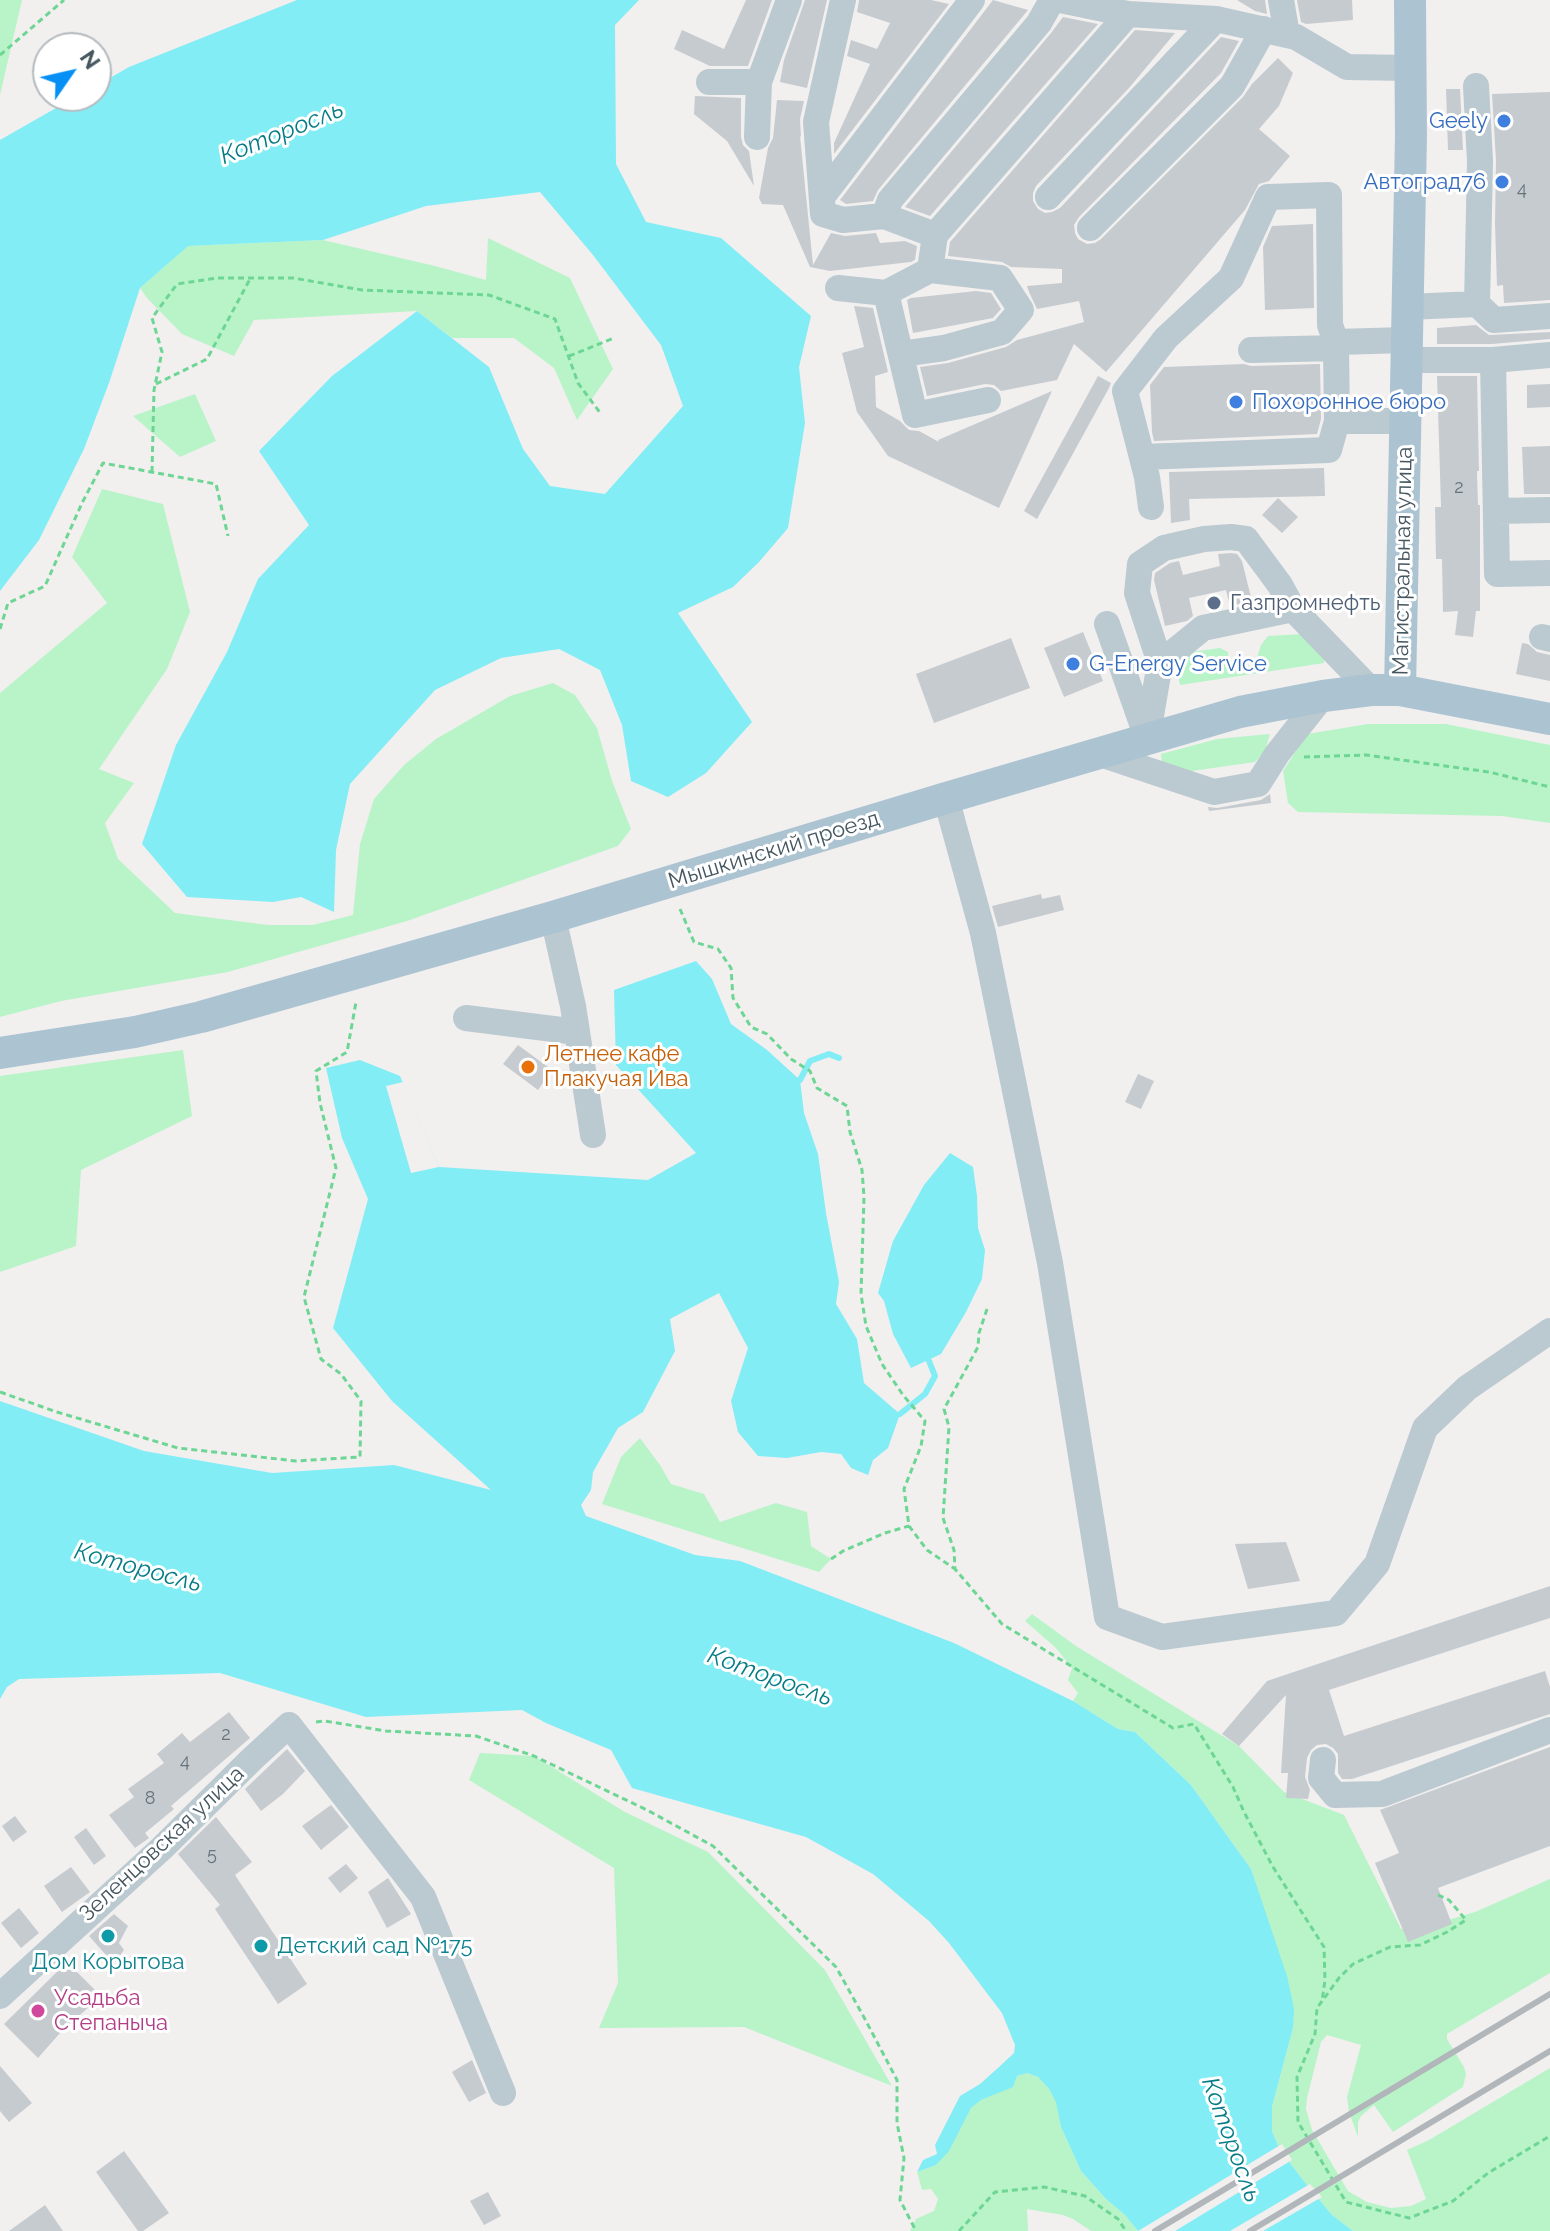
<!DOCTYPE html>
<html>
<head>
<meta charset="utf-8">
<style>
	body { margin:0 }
	#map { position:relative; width:1550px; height:2231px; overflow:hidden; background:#f2efef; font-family:Raleway,sans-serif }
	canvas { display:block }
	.north { position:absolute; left:32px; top:32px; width:80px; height:80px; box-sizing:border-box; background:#fff; border:2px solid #b5bbbf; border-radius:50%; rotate:56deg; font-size:22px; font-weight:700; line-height:32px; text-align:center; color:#45565f }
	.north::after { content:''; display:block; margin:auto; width:28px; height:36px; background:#0690f5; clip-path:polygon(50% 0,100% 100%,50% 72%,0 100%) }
</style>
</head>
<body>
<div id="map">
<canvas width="1550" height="2231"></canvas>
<div class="north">N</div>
</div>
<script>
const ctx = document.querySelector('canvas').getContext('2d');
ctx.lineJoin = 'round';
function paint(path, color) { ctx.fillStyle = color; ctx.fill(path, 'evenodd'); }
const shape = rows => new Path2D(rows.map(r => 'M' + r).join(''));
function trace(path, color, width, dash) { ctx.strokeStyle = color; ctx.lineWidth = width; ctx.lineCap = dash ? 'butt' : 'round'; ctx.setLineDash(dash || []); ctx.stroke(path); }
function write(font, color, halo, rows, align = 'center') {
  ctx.font = font + ' Raleway,sans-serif'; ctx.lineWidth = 6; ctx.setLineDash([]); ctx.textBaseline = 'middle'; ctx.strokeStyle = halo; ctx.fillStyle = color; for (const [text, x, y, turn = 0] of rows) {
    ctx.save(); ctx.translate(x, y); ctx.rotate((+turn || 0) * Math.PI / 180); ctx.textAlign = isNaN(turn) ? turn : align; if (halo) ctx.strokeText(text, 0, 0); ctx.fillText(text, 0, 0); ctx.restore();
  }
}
paint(shape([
	[0,0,22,0,0,95],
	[488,238,570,278,613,369,577,420,554,368,514,338,452,338,417,311,254,320,234,356,182,334,147,298,140,288,187,246,323,240,435,266,486,280],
	[195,394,216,441,180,457,133,416],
	[102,489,163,504,190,612,167,669,99,769,134,783,105,823,118,859,175,913,268,925,313,925,353,915,360,844,374,799,404,765,436,739,510,696,553,683,575,695,597,728,612,781,631,829,618,846,407,921,228,972,61,1001,0,1017,0,693,107,603,72,557],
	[1302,634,1325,650,1324,663,1180,685,1175,662,1183,653,1220,648,1228,652,1229,671,1255,664,1261,645,1268,636],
	[1368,724,1446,724,1550,745,1550,823,1502,816,1298,812,1288,803,1283,771,1307,734],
	[1270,734,1265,751,1255,762,1178,773,1162,765,1161,754,1217,739],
	[183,1050,192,1116,81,1170,76,1246,0,1272,0,1076],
	[640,1438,660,1465,671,1484,704,1494,720,1522,776,1503,807,1512,811,1546,831,1559,819,1572,602,1504,621,1457],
	[1032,1614,1076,1646,1239,1746,1284,1792,1344,1815,1401,1929,1421,1928,1475,1912,1550,1879,1550,1973,1447,2034,1447,2039,1464,2067,1466,2074,1463,2087,1393,2132,1374,2105,1361,2116,1358,2122,1358,2137,1349,2112,1347,2097,1361,2045,1327,2035,1321,2042,1307,2098,1306,2109,1312,2130,1348,2191,1367,2202,1391,2208,1411,2206,1426,2199,1407,2150,1429,2140,1550,2068,1550,2231,1353,2231,1332,2215,1307,2185,1280,2150,1272,2131,1272,2107,1293,2028,1251,1869,1191,1785,1135,1732,1118,1729,1073,1701,1078,1693,1068,1680,1072,1668,1055,1647,1025,1621],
	[480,1753,534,1756,625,1812,708,1852,825,1970,892,2086,744,2027,599,2028,618,1983,614,1868,469,1780],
	[1026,2073,1038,2077,1049,2089,1057,2102,1061,2127,1081,2171,1106,2199,1125,2215,1138,2231,1091,2231,1073,2219,1063,2215,1027,2209,1028,2231,910,2231,916,2219,934,2211,938,2199,931,2189,922,2190,917,2172,936,2165,971,2108,980,2100,1012,2087,1017,2076]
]), '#b9f4c8');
paint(shape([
	[297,0,639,0,615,25,616,164,646,222,721,238,811,316,799,367,805,423,788,528,759,562,733,587,678,613,752,722,706,773,668,797,631,781,622,725,600,670,559,649,501,658,435,690,350,784,336,850,334,912,301,897,273,902,187,897,142,844,176,745,227,652,258,579,309,525,259,451,332,376,417,311,489,367,523,449,550,486,605,494,683,406,661,345,593,255,540,192,426,206,323,240,188,246,140,288,109,383,84,449,39,540,0,591,0,140,77,96,96,96,96,86,129,67],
	[696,961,712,979,731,1024,767,1050,800,1080,804,1113,818,1154,826,1213,839,1282,836,1304,857,1339,864,1383,900,1414,888,1448,873,1460,868,1475,851,1468,841,1454,821,1452,787,1458,758,1456,738,1432,731,1401,748,1348,719,1293,670,1319,675,1351,643,1412,618,1428,593,1472,591,1490,581,1505,586,1516,695,1555,740,1561,954,1643,1073,1701,1118,1729,1135,1732,1191,1785,1251,1869,1287,1976,1294,2009,1293,2028,1272,2107,1272,2131,1280,2150,1307,2185,1332,2215,1353,2231,1138,2231,1125,2215,1106,2199,1081,2171,1061,2127,1056,2102,1049,2089,1038,2077,1027,2073,1017,2076,1013,2087,981,2100,971,2108,949,2151,936,2165,917,2172,923,2160,937,2154,935,2145,960,2096,980,2084,999,2067,1014,2053,1015,2045,1002,2013,949,1943,929,1921,873,1874,806,1837,632,1788,611,1750,546,1723,522,1710,366,1717,220,1673,19,1679,7,1687,0,1699,0,1401,144,1451,272,1473,394,1465,491,1490,392,1401,333,1328,368,1199,342,1138,326,1068,360,1060,400,1076,439,1167,648,1180,696,1153,616,1065,614,990],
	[950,1153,973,1167,977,1196,978,1228,985,1250,982,1279,966,1312,941,1354,911,1368,893,1334,884,1301,878,1293,893,1241,924,1185]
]), '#82edf5');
paint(shape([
	[403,1082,439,1167,411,1173,386,1086],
	[1282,2144,1292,2160,1175,2231,1138,2231],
	[1310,2184,1322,2197,1263,2231,1230,2231]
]), '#f2efef');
trace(shape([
	[800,1080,810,1061,829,1054,839,1058],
	[900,1414,925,1394,935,1376,929,1361]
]), '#82edf5', 6);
paint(shape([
	[746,0,772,0,748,66,710,66,674,49,682,30,724,49],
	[805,0,827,0,807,88,780,82,784,60],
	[859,0,931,0,949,4,834,154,834,143,870,64,847,56,851,40,877,49,890,23,857,12],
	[993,0,1028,10,878,190,873,201,846,204,840,200],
	[1237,0,1265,0,1267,14,1255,11],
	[1297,0,1352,0,1353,20,1306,24,1301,22],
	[1063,17,1098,24,930,216,905,207,1051,33],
	[1135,30,1175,33,1129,88,1036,186,1033,193,1033,201,1038,209,1045,213,1052,212,1060,208,1221,37,1239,41,1221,73,1079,217,1074,225,1075,233,1078,239,1087,244,1095,243,1101,239,1243,97,1252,84,1278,58,1293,73,1279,106,1259,129,1290,156,1269,181,1259,184,1245,210,1106,372,1074,344,1057,380,1001,391,994,385,985,384,927,396,920,367,948,363,1006,347,1017,340,1084,322,1079,301,1037,309,1029,292,1027,286,1062,283,1062,269,1011,267,1002,262,948,256,950,242],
	[1446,89,1460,89,1463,150,1448,150],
	[1550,92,1550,300,1504,303,1503,285,1497,286,1495,224,1496,160,1492,94],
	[695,96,741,98,741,137,743,145,749,151,754,186,727,141,694,114],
	[777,100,804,101,800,119,801,137,800,136,813,265,831,233,845,236,876,233,880,243,905,241,917,246,915,260,911,262,830,271,810,267,783,205,762,204,759,198,768,148,773,138],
	[1313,224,1314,308,1265,310,1263,247,1272,226],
	[976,291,991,293,1001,309,993,318,913,333,907,300,911,298],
	[854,306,873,308,888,372,875,376,876,407,900,421,909,430,919,431,939,442,938,440,1052,391,999,508,888,456,857,412,842,353,864,347],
	[1476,325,1489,335,1550,332,1550,339,1492,344,1437,344,1437,328],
	[1244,364,1251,366,1320,364,1321,419,1317,434,1154,441,1152,432,1150,385,1164,367],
	[1098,376,1111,383,1109,388,1037,519,1024,511],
	[1437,376,1477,376,1479,471,1477,471,1478,505,1480,505,1480,611,1476,611,1473,637,1455,635,1458,611,1443,612,1442,559,1436,559,1435,507,1441,507],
	[1550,384,1550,407,1527,408,1527,385],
	[1550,446,1550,494,1524,494,1522,447],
	[1324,468,1325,496,1189,499,1190,520,1171,523,1169,472],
	[1278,498,1298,517,1282,533,1262,515],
	[1231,553,1237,554,1242,561,1252,601,1230,606,1226,590,1189,598,1193,616,1187,621,1165,626,1154,580,1155,573,1170,563,1179,561,1183,575,1220,566,1218,554],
	[1083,632,1103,681,1064,697,1044,648],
	[1011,638,1030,688,934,723,916,674],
	[1522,643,1528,644,1537,652,1550,655,1550,681,1516,674],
	[1270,794,1271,803,1209,811,1208,807,1217,808,1261,800],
	[1041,894,1042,899,1060,895,1064,910,998,927,992,906],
	[518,1045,552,1070,538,1090,503,1064],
	[1138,1074,1154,1081,1141,1109,1125,1102],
	[1286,1542,1300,1581,1248,1589,1235,1544],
	[1550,1586,1550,1618,1329,1690,1344,1736,1545,1671,1550,1687,1550,1714,1352,1779,1342,1779,1338,1773,1338,1754,1333,1748,1326,1744,1317,1745,1311,1750,1307,1758,1305,1777,1310,1790,1308,1799,1286,1798,1288,1773,1281,1773,1286,1695,1239,1746,1222,1734,1267,1681],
	[229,1712,250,1738,171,1806,174,1809,145,1833,149,1838,135,1848,109,1815,134,1797,128,1789,164,1763,157,1754,182,1733,190,1742],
	[1550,1747,1550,1846,1438,1888,1452,1924,1408,1942,1375,1863,1399,1853,1380,1810],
	[287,1749,305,1771,283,1794,261,1811,245,1789],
	[331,1805,349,1827,321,1850,302,1826],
	[15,1816,27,1832,13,1842,2,1826],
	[216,1817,252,1862,235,1875,307,1984,278,2004,215,1909,220,1905,178,1854],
	[86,1828,106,1856,94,1865,74,1837],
	[346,1864,358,1878,340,1893,328,1878],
	[71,1867,90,1892,62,1912,44,1886],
	[388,1878,411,1914,387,1928,368,1892],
	[19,1908,39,1933,21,1948,1,1923],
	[114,1914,128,1926,119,1943,124,1950,114,1964,89,1936],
	[67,1962,101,1996,60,2033,38,2058,4,2024],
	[472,2060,486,2093,469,2102,452,2072],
	[0,2066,32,2103,9,2122,0,2111],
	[124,2151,169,2213,143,2231,138,2231,96,2172],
	[488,2192,501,2216,484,2225,470,2201],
	[45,2205,63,2231,9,2231]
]), '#c6cbd0');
trace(shape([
	[0,55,64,0],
	[569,356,614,338],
	[156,384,207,359,250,279],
	[152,472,154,390,162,352,152,318,177,284,217,278,293,278,362,290,489,295,555,319,578,383,601,414],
	[0,629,8,603,45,586,82,503,103,463,216,484,228,536],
	[1304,757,1366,755,1489,772,1550,787],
	[680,909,694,942,718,949,731,968,733,998,751,1027,767,1034,791,1059,810,1071,817,1088,847,1106,850,1132,862,1170,864,1197,861,1294,866,1326,882,1364,903,1395,925,1421,921,1446,904,1489,909,1526,927,1550,955,1569],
	[987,1309,979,1333,978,1347,944,1409,949,1427,943,1518,954,1550,955,1569,1002,1624,1173,1728,1194,1724,1233,1787,1244,1812,1273,1867,1324,1947,1325,1980,1322,2001],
	[0,1392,57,1412,178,1448,296,1461,360,1457,361,1401,341,1374,321,1359,304,1297,336,1168,320,1103,316,1071,347,1052,356,1002],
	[831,1559,843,1551,885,1533,909,1526],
	[316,1722,325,1721,386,1731,476,1736,534,1756,647,1810,713,1846,836,1967,866,2021,897,2080,897,2123,904,2158,900,2200,916,2231],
	[1438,1895,1449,1900,1466,1920,1447,1932,1420,1945,1390,1947,1353,1964,1339,1978,1317,2008,1315,2034,1297,2077,1298,2122,1346,2202,1409,2218,1453,2201,1488,2173,1550,2136],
	[959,2231,995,2192,1044,2187,1085,2196,1118,2219,1126,2231]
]), '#6dd694', 3, [6, 4]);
trace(shape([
	[843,0,816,122,823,214,843,220,884,216,890,200,1039,23,1052,0],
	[1281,0,1287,35],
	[1128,14,1216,19,1296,37,1347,67,1410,68],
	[709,82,759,82],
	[1476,86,1480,161,1477,304],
	[757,137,759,82,789,0],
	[822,197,972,0],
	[1048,197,1216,19],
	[884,216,935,235],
	[1090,228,1232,86,1264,29],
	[838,288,886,293],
	[1407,307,1477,304,1494,320,1550,316],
	[1336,348,1336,342,1407,340],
	[1251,350,1336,348,1337,421,1405,421],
	[901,354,944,348,1002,332,1021,310,1000,278,930,270],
	[1406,360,1493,360,1497,574,1550,573],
	[1493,360,1550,355],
	[988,400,915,415,886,293,930,270,935,235,1128,14,1060,0],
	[1142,457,1329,450,1337,421],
	[1151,507,1147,477,1125,391,1166,338,1231,278,1268,197,1329,195,1330,325,1336,342],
	[1496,511,1550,510],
	[1107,624,1146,735],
	[1542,637,1550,639],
	[1160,663,1137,593,1140,564,1164,548,1204,539,1231,537,1246,539,1280,585,1293,609],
	[1147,739,1160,663,1203,628,1293,609,1371,690],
	[1097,753,1214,792,1258,784,1277,754,1323,696],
	[946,798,983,933,1050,1263,1107,1617,1162,1637,1336,1613,1377,1564,1425,1428,1467,1388,1550,1331],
	[553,917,573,1006,593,1135],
	[466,1018,577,1032],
	[1323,1760,1321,1778,1335,1795,1382,1794,1550,1730],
	[0,1996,162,1848,252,1759,289,1725,423,1897,503,2093]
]), '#bbc9d0', 26);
trace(shape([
	[1400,690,1411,136,1410,0],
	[0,1053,135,1032,201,1017,553,917,946,798,1240,712,1323,696,1371,690,1400,690,1550,719]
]), '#acc4d1', 32);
trace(shape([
	[1155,2231,1550,1994],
	[1250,2231,1550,2051]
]), '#b1b6ba', 6);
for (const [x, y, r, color] of [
	[1504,121,8,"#3f7fe0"],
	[1502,182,8,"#3f7fe0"],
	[1236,402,8,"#3f7fe0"],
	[1214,603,8,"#5c6f8a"],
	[1073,664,8,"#3f7fe0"],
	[528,1067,8,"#e8710a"],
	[108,1936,8,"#0f9aa8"],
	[261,1946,8,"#0f9aa8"],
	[38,2011,8,"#d1479c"]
]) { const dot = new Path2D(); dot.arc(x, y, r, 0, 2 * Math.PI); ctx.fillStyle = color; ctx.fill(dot); trace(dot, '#fff', 3); }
write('18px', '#65737b', null, [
	["4",1522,190],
	["2",1459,488],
	["2",226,1735],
	["4",185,1762],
	["8",150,1799],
	["5",212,1855]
]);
write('22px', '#366cbe', '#fff', [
	["Geely",1488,121],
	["Автоград76",1486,182],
	["Похоронное бюро",1252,402,"left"],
	["G-Energy Service",1089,664,"left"]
], 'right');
write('22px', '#45565f', '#fff', [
	["Магистральная улица",1403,561,-89],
	["Мышкинский проезд",774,850,-17],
	["Зеленцовская улица",162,1844,-43]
]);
write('22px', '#4e5e75', '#fff', [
	["Газпромнефть",1230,603]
], 'left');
write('22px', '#c56008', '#fff', [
	["Летнее кафе",544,1054],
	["Плакучая Ива",544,1079]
], 'left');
write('22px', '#0d838f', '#fff', [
	["Детский сад №175",277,1946],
	["Дом Корытова",108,1962,"center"]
], 'left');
write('22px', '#b23c85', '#fff', [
	["Усадьба",54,1998],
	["Степаныча",54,2023]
], 'left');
write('italic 24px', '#057c85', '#fff', [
	["Которосль",282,133,-22],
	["Которосль",138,1568,15],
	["Которосль",770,1677,20],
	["Которосль",1231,2140,70]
]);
</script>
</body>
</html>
